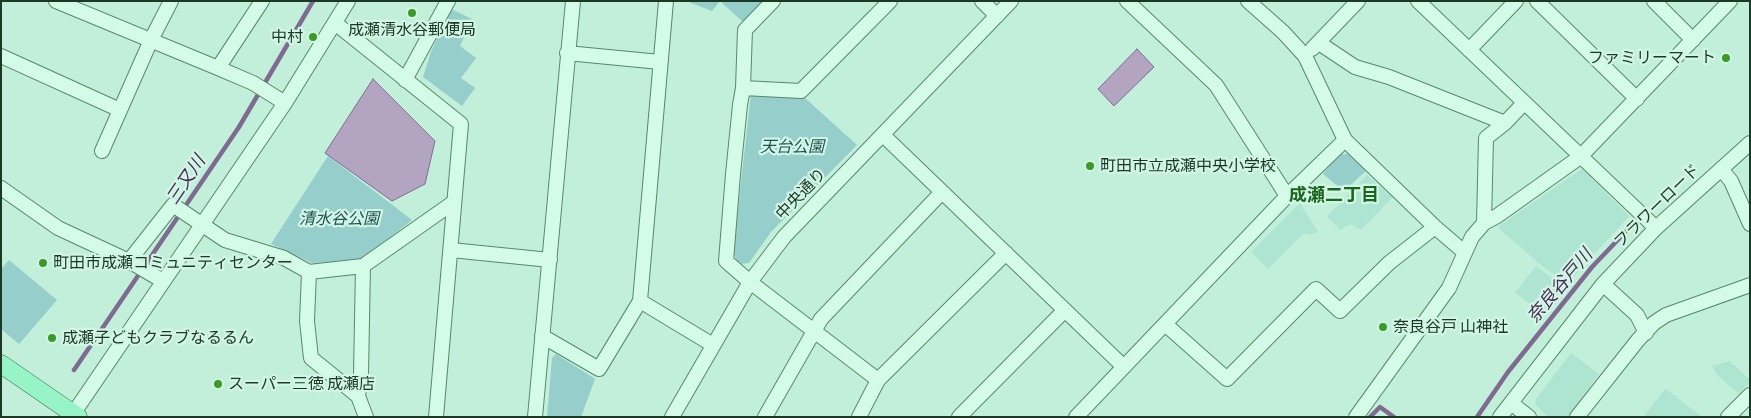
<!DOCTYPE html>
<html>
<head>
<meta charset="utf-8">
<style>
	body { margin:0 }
	#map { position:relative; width:1751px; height:418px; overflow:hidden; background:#c1efd9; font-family:"Crimson Pro",serif }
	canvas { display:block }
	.frame { position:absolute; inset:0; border:2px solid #1d3825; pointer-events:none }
</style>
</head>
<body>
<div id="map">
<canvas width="1751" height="418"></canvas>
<div class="frame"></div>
</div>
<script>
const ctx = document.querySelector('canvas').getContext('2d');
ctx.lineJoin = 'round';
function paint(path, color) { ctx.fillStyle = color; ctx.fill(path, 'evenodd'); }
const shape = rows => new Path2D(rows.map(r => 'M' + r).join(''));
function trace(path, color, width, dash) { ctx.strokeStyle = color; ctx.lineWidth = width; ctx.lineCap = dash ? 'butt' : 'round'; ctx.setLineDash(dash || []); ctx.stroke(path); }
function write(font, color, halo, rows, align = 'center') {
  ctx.font = font + ' "Crimson Pro","Noto Sans JP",serif'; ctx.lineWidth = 4.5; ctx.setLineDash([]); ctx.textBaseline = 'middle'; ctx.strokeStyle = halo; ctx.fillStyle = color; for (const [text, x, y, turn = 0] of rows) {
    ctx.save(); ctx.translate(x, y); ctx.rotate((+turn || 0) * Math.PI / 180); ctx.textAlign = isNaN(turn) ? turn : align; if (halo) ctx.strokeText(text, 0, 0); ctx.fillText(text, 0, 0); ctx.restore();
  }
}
paint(shape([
	[1582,169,1629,216,1567,284,1541,265,1497,227],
	[1367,175,1393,197,1361,230,1350,224,1340,230,1327,216],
	[1300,203,1318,232,1309,235,1304,233,1268,269,1251,252],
	[1536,266,1567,289,1546,315,1515,293],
	[1571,353,1599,374,1568,417,1548,417,1535,404,1536,399],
	[1730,361,1750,380,1750,382,1739,394,1717,375,1712,366],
	[1665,389,1666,389,1702,417,1646,417,1645,415]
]), '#aee5d2');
paint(shape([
	[686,1,764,1,744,23,720,1,712,11],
	[451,9,472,19,460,46,476,58,461,78,475,88,462,106,423,77,431,52],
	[751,94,805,98,857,145,771,232,749,263,739,264,733,253],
	[1339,154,1348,154,1366,171,1344,191,1323,174],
	[328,156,412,220,361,260,312,263,271,244],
	[9,260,57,300,19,344,1,329,1,269],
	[556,354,595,379,581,417,547,417,552,358]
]), '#95ceca');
const water = shape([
	[1137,49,1154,67,1114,106,1098,89,1137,49],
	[373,79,435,141,425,184,392,201,325,153,373,79]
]);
paint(water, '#b3a4c1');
trace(water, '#806b90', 1);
trace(shape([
	[74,370,239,127,313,1],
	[1370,417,1380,407,1394,417],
	[1477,417,1508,372,1592,267,1632,225]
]), '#806b90', 4.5);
const minor = shape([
	[56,1,218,68,253,83,285,103],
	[666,1,640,301,713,345],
	[773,1,745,30,743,88,740,105,733,174,726,261,750,282,878,380],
	[982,1,997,16],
	[1127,1,1216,85,1287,196],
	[1248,1,1283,32,1305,56,1345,140,1435,227,1464,252],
	[1418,1,1656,228],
	[1537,1,1637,99],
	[1654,1,1693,40],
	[335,23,461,124,436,417],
	[1319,43,1355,67,1389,77,1505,123],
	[1312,49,1358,1],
	[1469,50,1516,1],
	[567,53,660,62],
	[1,56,120,110],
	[218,68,262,1],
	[405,80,448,1],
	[743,88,801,91,890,1],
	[883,135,1124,367],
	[102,151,151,40,171,1],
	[1721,169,1731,181,1750,224],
	[1,188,58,228,129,261,163,281],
	[1484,223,1486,138,1505,123,1524,103],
	[451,250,550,260],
	[129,261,173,205,225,240,284,258,309,272,363,266,454,202],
	[309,272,307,321,311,358,358,396,366,417],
	[1603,284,1637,315,1646,333],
	[1165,324,1227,379,1316,289,1340,311,1389,263,1435,227],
	[542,336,599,369,640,301],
	[358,396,361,375,363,266],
	[1511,403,1529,417],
	[71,417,285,103,348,1],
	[535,417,573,1],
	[672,417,750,282,784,237,1011,1],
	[765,417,821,319,942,192],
	[859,417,878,380,1006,253],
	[959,417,1065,310],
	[1076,417,1287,196,1345,140],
	[1356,417,1449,288,1472,237,1484,223,1497,216,1580,157,1730,1],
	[1500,417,1603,284,1656,228,1750,143],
	[1577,417,1638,340,1654,323,1666,315,1750,285],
	[1728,417,1750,395]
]);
const major = shape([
	[1,364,78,417]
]);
trace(minor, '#588969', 16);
trace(major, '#2c5738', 19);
trace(minor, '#d4fae8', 14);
trace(major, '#97f4c6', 18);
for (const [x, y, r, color] of [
	[412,13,5,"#3c9a26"],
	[313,37,5,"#3c9a26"],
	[1726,58,5,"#3c9a26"],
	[1090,166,5,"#3c9a26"],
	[43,263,5,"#3c9a26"],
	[1383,327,5,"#3c9a26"],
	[52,338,5,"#3c9a26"],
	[218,384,5,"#3c9a26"]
]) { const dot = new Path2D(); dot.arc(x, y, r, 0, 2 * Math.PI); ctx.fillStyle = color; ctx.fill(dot); trace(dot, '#d1f6e5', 2); }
write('16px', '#1d3825', '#d1f6e5', [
	["成瀬清水谷郵便局",412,30,"center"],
	["中村",303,37,"right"],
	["ファミリーマート",1716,58,"right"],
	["町田市立成瀬中央小学校",1100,166],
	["町田市成瀬コミュニティセンター",53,263],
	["奈良谷戸 山神社",1393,327],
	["成瀬子どもクラブなるるん",62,338],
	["スーパー三徳 成瀬店",228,384]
], 'left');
write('italic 16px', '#235255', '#d1f6e5', [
	["天台公園",792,147],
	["清水谷公園",339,219]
]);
write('16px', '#1d3825', '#d1f6e5', [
	["中央通り",801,194,-46],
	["フラワーロード",1657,206,-44]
]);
write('italic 18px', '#4d2c59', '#d1f6e5', [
	["三又川",186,180,-56],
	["奈良谷戸川",1560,286,-50]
]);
write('bold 18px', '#1b661d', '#d1f6e5', [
	["成瀬二丁目",1334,195]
]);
</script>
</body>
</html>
